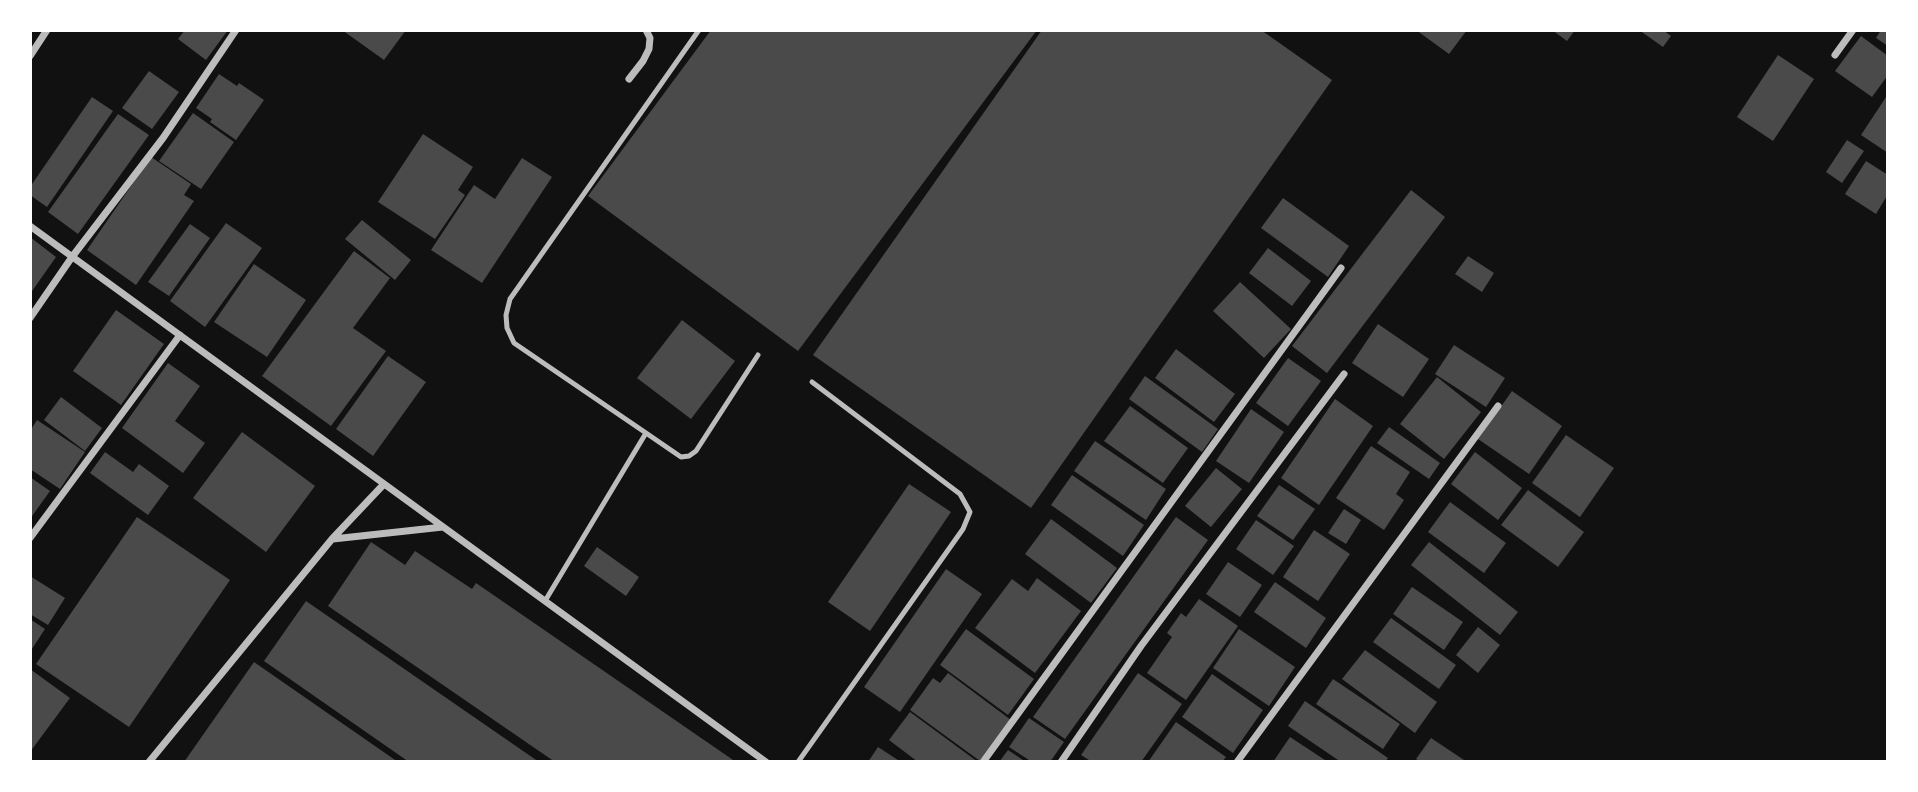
<!DOCTYPE html>
<html>
<head>
<meta charset="utf-8">
<style>
	body { margin:0 }
	#map { position:relative; width:1918px; height:792px; overflow:hidden; background:#111; font-family:"Asap Condensed",sans-serif }
	canvas { display:block }
	.frame { position:absolute; inset:0; border:32px solid #fff; pointer-events:none }
</style>
</head>
<body>
<div id="map">
<canvas width="1918" height="792"></canvas>
<div class="frame"></div>
</div>
<script>
const ctx = document.querySelector('canvas').getContext('2d');
ctx.lineJoin = 'round';
function paint(path, color) { ctx.fillStyle = color; ctx.fill(path, 'evenodd'); }
const shape = rows => new Path2D(rows.map(r => 'M' + r).join(''));
function trace(path, color, width, dash) { ctx.strokeStyle = color; ctx.lineWidth = width; ctx.lineCap = dash ? 'butt' : 'round'; ctx.setLineDash(dash || []); ctx.stroke(path); }
paint(shape([
	[185,30,228,30,206,60,178,39],
	[342,30,406,30,384,60],
	[711,30,1037,30,798,351,588,196],
	[1042,30,1261,30,1332,80,1031,508,813,355],
	[1416,30,1467,30,1449,54],
	[1552,30,1575,30,1567,41],
	[1639,30,1663,30,1671,36,1663,47],
	[1881,30,1888,30,1888,46,1876,38],
	[1861,36,1888,56,1888,75,1872,97,1835,71],
	[1778,55,1814,79,1773,141,1737,117],
	[149,71,179,92,152,129,122,108],
	[219,74,237,86,239,83,264,100,236,140,210,122,212,119,196,108],
	[1888,94,1888,153,1861,135],
	[92,97,113,111,47,207,30,195,30,187],
	[193,113,234,142,201,189,159,161],
	[118,114,149,135,78,234,48,212],
	[423,134,473,167,458,190,465,195,435,239,378,202],
	[1847,140,1864,151,1842,183,1826,172],
	[151,157,191,184,184,195,194,201,136,285,87,250],
	[522,158,552,177,482,283,431,250,474,185,495,199],
	[1866,161,1888,175,1888,194,1876,214,1845,194],
	[1411,190,1445,217,1327,373,1292,346],
	[1283,198,1349,246,1328,277,1261,228],
	[362,220,411,260,395,280,345,239],
	[226,223,262,248,205,327,170,301],
	[190,224,210,238,169,296,148,282],
	[30,237,56,257,30,294],
	[1268,248,1311,281,1292,306,1249,273],
	[354,251,390,278,353,328,386,351,331,426,262,376],
	[1468,256,1494,273,1482,292,1455,274],
	[254,264,306,300,267,357,214,322],
	[1240,282,1291,329,1264,358,1213,311],
	[116,310,164,344,121,405,73,371],
	[682,320,735,361,691,419,637,378],
	[1378,324,1429,359,1403,397,1352,363],
	[1454,345,1505,378,1486,407,1435,374],
	[1176,349,1235,394,1214,422,1155,378],
	[388,356,426,382,373,456,336,429],
	[1288,358,1321,381,1288,426,1256,403],
	[168,363,200,386,175,421,205,443,183,473,122,428],
	[1145,376,1218,429,1202,452,1129,399],
	[1437,377,1481,412,1444,459,1400,424],
	[1512,391,1562,426,1529,474,1478,439],
	[61,397,102,428,85,451,44,420],
	[1335,399,1373,426,1319,505,1281,478],
	[1130,406,1188,448,1163,483,1104,441],
	[1251,409,1284,432,1249,483,1216,461],
	[37,420,85,452,60,489,30,469,30,431],
	[1389,427,1440,463,1429,479,1377,443],
	[242,432,315,486,266,552,193,498],
	[1566,435,1614,468,1580,517,1532,483],
	[1095,441,1166,489,1146,520,1074,471],
	[1371,446,1410,472,1396,494,1404,500,1384,530,1336,498],
	[105,452,133,472,139,464,169,486,148,515,90,473],
	[1475,452,1522,488,1498,520,1451,484],
	[1216,468,1242,489,1211,527,1185,506],
	[1072,475,1144,525,1123,556,1051,505],
	[30,477,50,491,30,519],
	[909,484,951,512,870,631,828,602],
	[1279,485,1315,509,1293,540,1257,516],
	[1528,490,1584,532,1558,567,1501,525],
	[1450,502,1506,543,1484,573,1428,532],
	[1344,509,1361,520,1346,544,1328,533],
	[137,517,230,580,129,727,36,664],
	[1176,517,1208,540,1065,739,1033,717],
	[1051,519,1117,568,1091,603,1025,554],
	[1256,520,1294,546,1273,575,1236,549],
	[1314,530,1350,554,1318,601,1283,577],
	[371,542,405,565,415,551,472,589,476,583,736,762,555,762,328,606],
	[1429,542,1518,612,1500,635,1411,565],
	[597,547,639,577,626,596,584,566],
	[1228,562,1262,585,1240,617,1206,594],
	[946,569,982,594,900,712,864,687],
	[30,576,65,598,48,625,30,614],
	[1037,578,1081,611,1035,673,975,628,1012,579,1028,591],
	[1275,582,1326,618,1306,648,1254,612],
	[1412,587,1463,622,1444,650,1393,614],
	[1199,599,1238,626,1186,700,1147,673,1172,637,1167,633,1181,613,1186,617],
	[306,601,539,762,409,762,264,661],
	[1391,618,1456,665,1439,689,1373,642],
	[30,619,45,629,30,652],
	[1478,627,1500,645,1478,673,1456,655],
	[966,629,1034,679,1008,715,940,665],
	[1239,629,1295,667,1269,706,1213,668],
	[1365,650,1437,702,1415,733,1342,679],
	[254,662,398,762,184,762],
	[30,669,70,698,30,752],
	[948,673,1011,720,980,761,910,710,933,678,940,683],
	[1138,673,1182,704,1141,762,1092,762,1081,755],
	[1212,674,1263,710,1233,753,1182,717],
	[1333,679,1400,724,1383,749,1316,704],
	[1305,701,1388,758,1385,762,1341,762,1288,726],
	[910,712,978,762,918,762,889,740],
	[1029,718,1064,742,1050,762,1032,762,1009,747],
	[1176,722,1226,757,1222,762,1148,762],
	[1290,737,1328,762,1273,762],
	[1431,738,1467,762,1420,762,1416,759],
	[878,747,901,762,868,762],
	[1008,750,1026,762,999,762]
]), '#4a4a4a');
trace(shape([
	[646,433,681,457,689,456,696,451,758,355],
	[545,601,646,433,514,343,507,328,506,315,510,299,699,30],
	[798,762,963,529,970,512,960,494,812,382]
]), '#bcbcbc', 5);
trace(shape([
	[1835,55,1853,30],
	[30,56,47,30],
	[629,79,643,61,649,49,650,38,646,30],
	[30,226,766,762],
	[30,318,72,257,163,138,236,30],
	[30,538,180,335],
	[333,539,443,527],
	[149,762,332,539,384,484],
	[983,762,1341,268],
	[1061,762,1141,646,1344,374],
	[1237,762,1498,406]
]), '#bcbcbc', 7);
</script>
</body>
</html>
